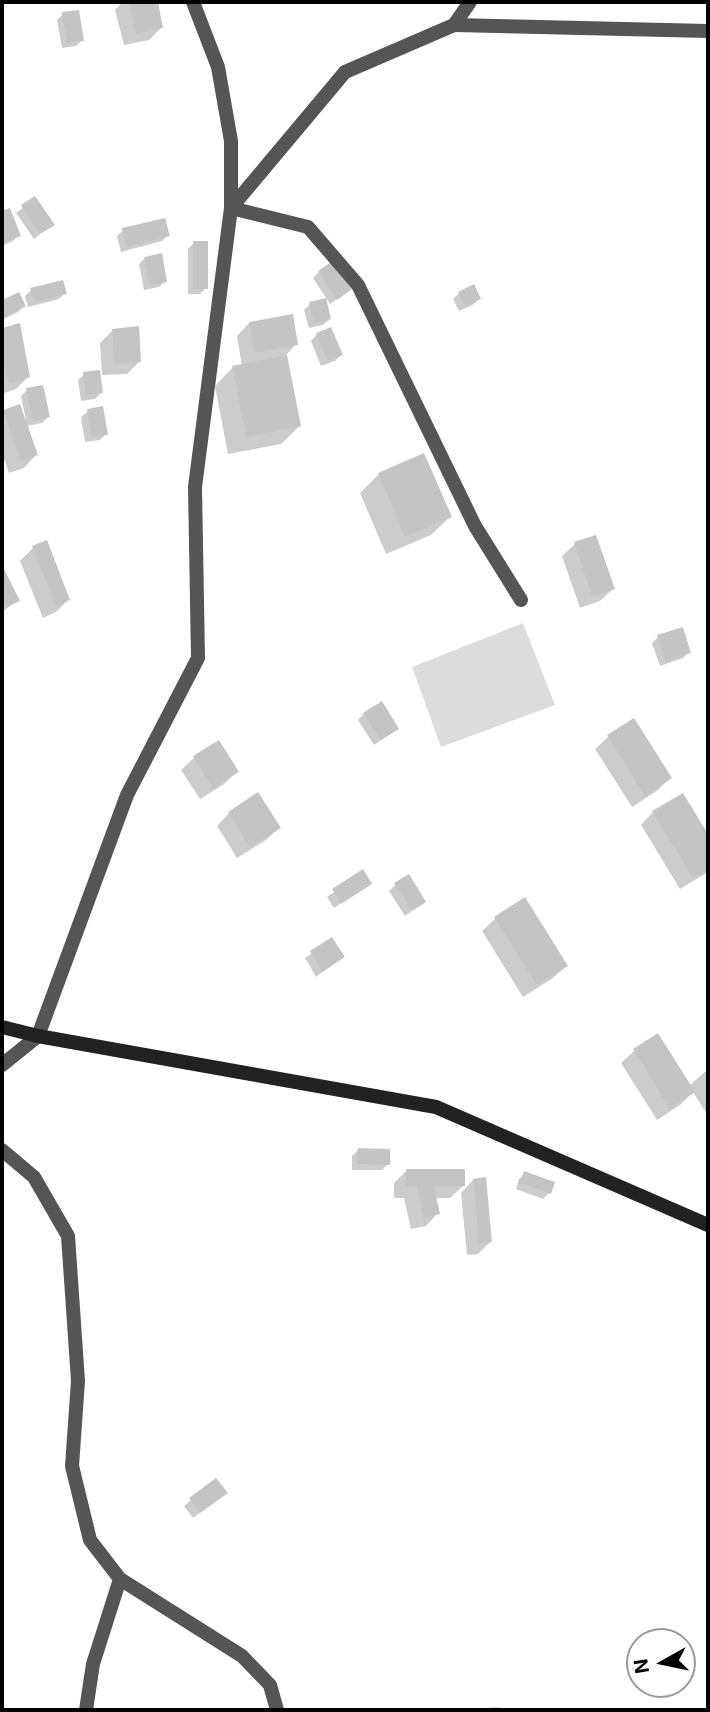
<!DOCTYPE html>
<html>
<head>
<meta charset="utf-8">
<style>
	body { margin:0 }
	#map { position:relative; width:710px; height:1712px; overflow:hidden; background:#fff; font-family:Inter,sans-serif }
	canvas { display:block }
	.frame { position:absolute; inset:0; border:4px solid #000; pointer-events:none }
	.north { position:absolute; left:626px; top:1628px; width:70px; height:70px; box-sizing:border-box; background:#fff; border:2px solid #999; border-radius:50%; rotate:261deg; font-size:19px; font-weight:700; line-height:28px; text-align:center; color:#000 }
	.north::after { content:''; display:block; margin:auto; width:24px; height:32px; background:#000; clip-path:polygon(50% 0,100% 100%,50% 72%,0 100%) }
</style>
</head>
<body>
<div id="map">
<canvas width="710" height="1712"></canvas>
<div class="frame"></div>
<div class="north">N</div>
</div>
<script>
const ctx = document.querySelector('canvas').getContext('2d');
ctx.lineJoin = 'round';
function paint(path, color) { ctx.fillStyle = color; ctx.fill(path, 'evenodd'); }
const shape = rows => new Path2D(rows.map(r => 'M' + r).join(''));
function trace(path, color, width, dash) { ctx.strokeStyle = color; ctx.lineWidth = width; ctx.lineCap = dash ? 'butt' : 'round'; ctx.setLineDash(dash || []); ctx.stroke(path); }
paint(shape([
	[523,623,555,705,441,747,412,667]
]), '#dcdcdc');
paint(shape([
	[123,2,156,2,162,27,149,40,124,45,115,10],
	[63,14,82,40,76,46,62,48,57,20],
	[35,198,52,224,34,239,16,213],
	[9,210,19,235,13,241,2,246,2,213],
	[123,230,168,235,162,241,121,252,117,236],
	[194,243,206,288,200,294,188,294,188,249],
	[145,258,165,281,159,287,144,290,139,264],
	[319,272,350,289,330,304,313,278],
	[31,290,65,293,59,299,28,307,25,296],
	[459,293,479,299,473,305,459,311,453,299],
	[18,294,24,306,18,312,2,320,2,302],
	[310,304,330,319,323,325,309,328,304,310],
	[249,323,296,344,286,355,300,426,281,444,228,454,215,386,233,367,242,366,237,336],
	[18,326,29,376,16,389,2,394,2,330],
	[112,331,140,361,127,374,102,375,100,343],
	[317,334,341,355,335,361,321,366,311,341],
	[84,374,101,393,95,399,81,401,78,380],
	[27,390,48,417,42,423,26,426,36,455,24,468,9,473,2,453,2,414,4,411,26,420,21,396],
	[88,411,106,434,100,440,85,442,81,417],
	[379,474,450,517,431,535,386,554,360,493],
	[46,543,68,600,56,612,43,618,20,561,33,548],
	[575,544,613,589,600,601,580,608,562,556],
	[2,569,18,600,2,612],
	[658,637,689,652,683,658,660,666,652,643],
	[364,714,397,729,374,745,358,720],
	[633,720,670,778,658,790,632,807,595,749,608,737],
	[219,742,237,771,224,784,200,799,181,770,194,758],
	[682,795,708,838,708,872,680,889,641,825,653,812],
	[229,813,279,828,266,840,237,858,217,826],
	[363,872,370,883,334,908,327,897],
	[395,885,424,902,405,916,389,891],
	[525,900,566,966,553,978,523,997,482,931,495,919],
	[332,939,343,957,316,977,305,958],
	[657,1035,689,1086,708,1069,708,1116,693,1092,680,1105,657,1120,621,1063,634,1051],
	[358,1150,388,1164,382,1170,352,1170,352,1156],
	[407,1170,463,1186,450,1198,435,1198,438,1213,426,1226,411,1229,404,1198,394,1198,394,1183],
	[525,1173,549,1193,543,1199,516,1189,519,1179],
	[473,1180,491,1241,478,1254,467,1255,461,1193],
	[216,1480,219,1499,193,1518,184,1506],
	[498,1707,499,1710,486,1710,487,1708]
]), '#0003');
paint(shape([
	[129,2,158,2,163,28,136,34],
	[79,10,84,41,67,43,62,12],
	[35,196,55,225,40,234,21,205],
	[10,208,21,236,2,243,2,211],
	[165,218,170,236,127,247,122,228],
	[193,241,208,241,208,289,193,289],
	[162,253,167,282,149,285,144,257],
	[334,260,352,289,337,300,318,271],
	[63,280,67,294,34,302,30,288],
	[474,284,481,299,465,306,458,292],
	[19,292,26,306,2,318,2,300],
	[326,298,331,319,314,323,309,302],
	[293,314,298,345,254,353,249,322],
	[20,323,30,377,10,384,2,366,2,328],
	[139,326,141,362,114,364,112,329],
	[331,327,343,355,327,361,316,333],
	[287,355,301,426,246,437,232,366],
	[100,370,103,393,86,395,83,372],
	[43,385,50,417,33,421,26,388],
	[20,404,38,455,21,461,3,410],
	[103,406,108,435,91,437,87,409],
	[424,453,452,517,405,537,378,473],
	[596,535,615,589,592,597,574,542],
	[47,540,70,600,56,606,32,546],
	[2,565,20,601,7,607,2,596],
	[683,627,691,653,666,661,657,635],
	[382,701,399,729,381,740,363,713],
	[634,718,672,778,645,796,607,735],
	[219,740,239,772,213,788,193,756],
	[258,792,281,828,250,847,228,812],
	[683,793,708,834,708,869,693,878,652,811],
	[363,869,372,884,341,904,332,889],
	[409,874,426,902,412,911,394,883],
	[525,897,568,966,537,985,494,917],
	[332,937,345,957,322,972,310,951],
	[658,1033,695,1092,670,1109,633,1049],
	[358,1148,390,1149,390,1165,357,1164],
	[406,1169,465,1169,465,1186,434,1186,440,1214,423,1218,417,1186,406,1186],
	[524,1171,555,1182,551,1194,520,1183],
	[486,1177,492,1242,479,1243,473,1179],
	[216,1478,228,1493,200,1513,189,1498]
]), '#c4c4c4');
trace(shape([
	[454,25,708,31],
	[231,208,308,227,358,285,475,526,521,600],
	[2,1065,38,1036],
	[2,1150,34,1177,68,1236,78,1381,72,1466,90,1540,120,1579,242,1656,270,1685,277,1710],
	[86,1710,93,1664,120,1579]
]), '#555', 14);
trace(shape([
	[231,208,345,72,454,25,470,2],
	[38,1036,127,795,198,658,195,487,231,208,231,141,218,67,193,2]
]), '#555', 14);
trace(shape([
	[2,1027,38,1036,436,1107,708,1225]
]), '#222', 14);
</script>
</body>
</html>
